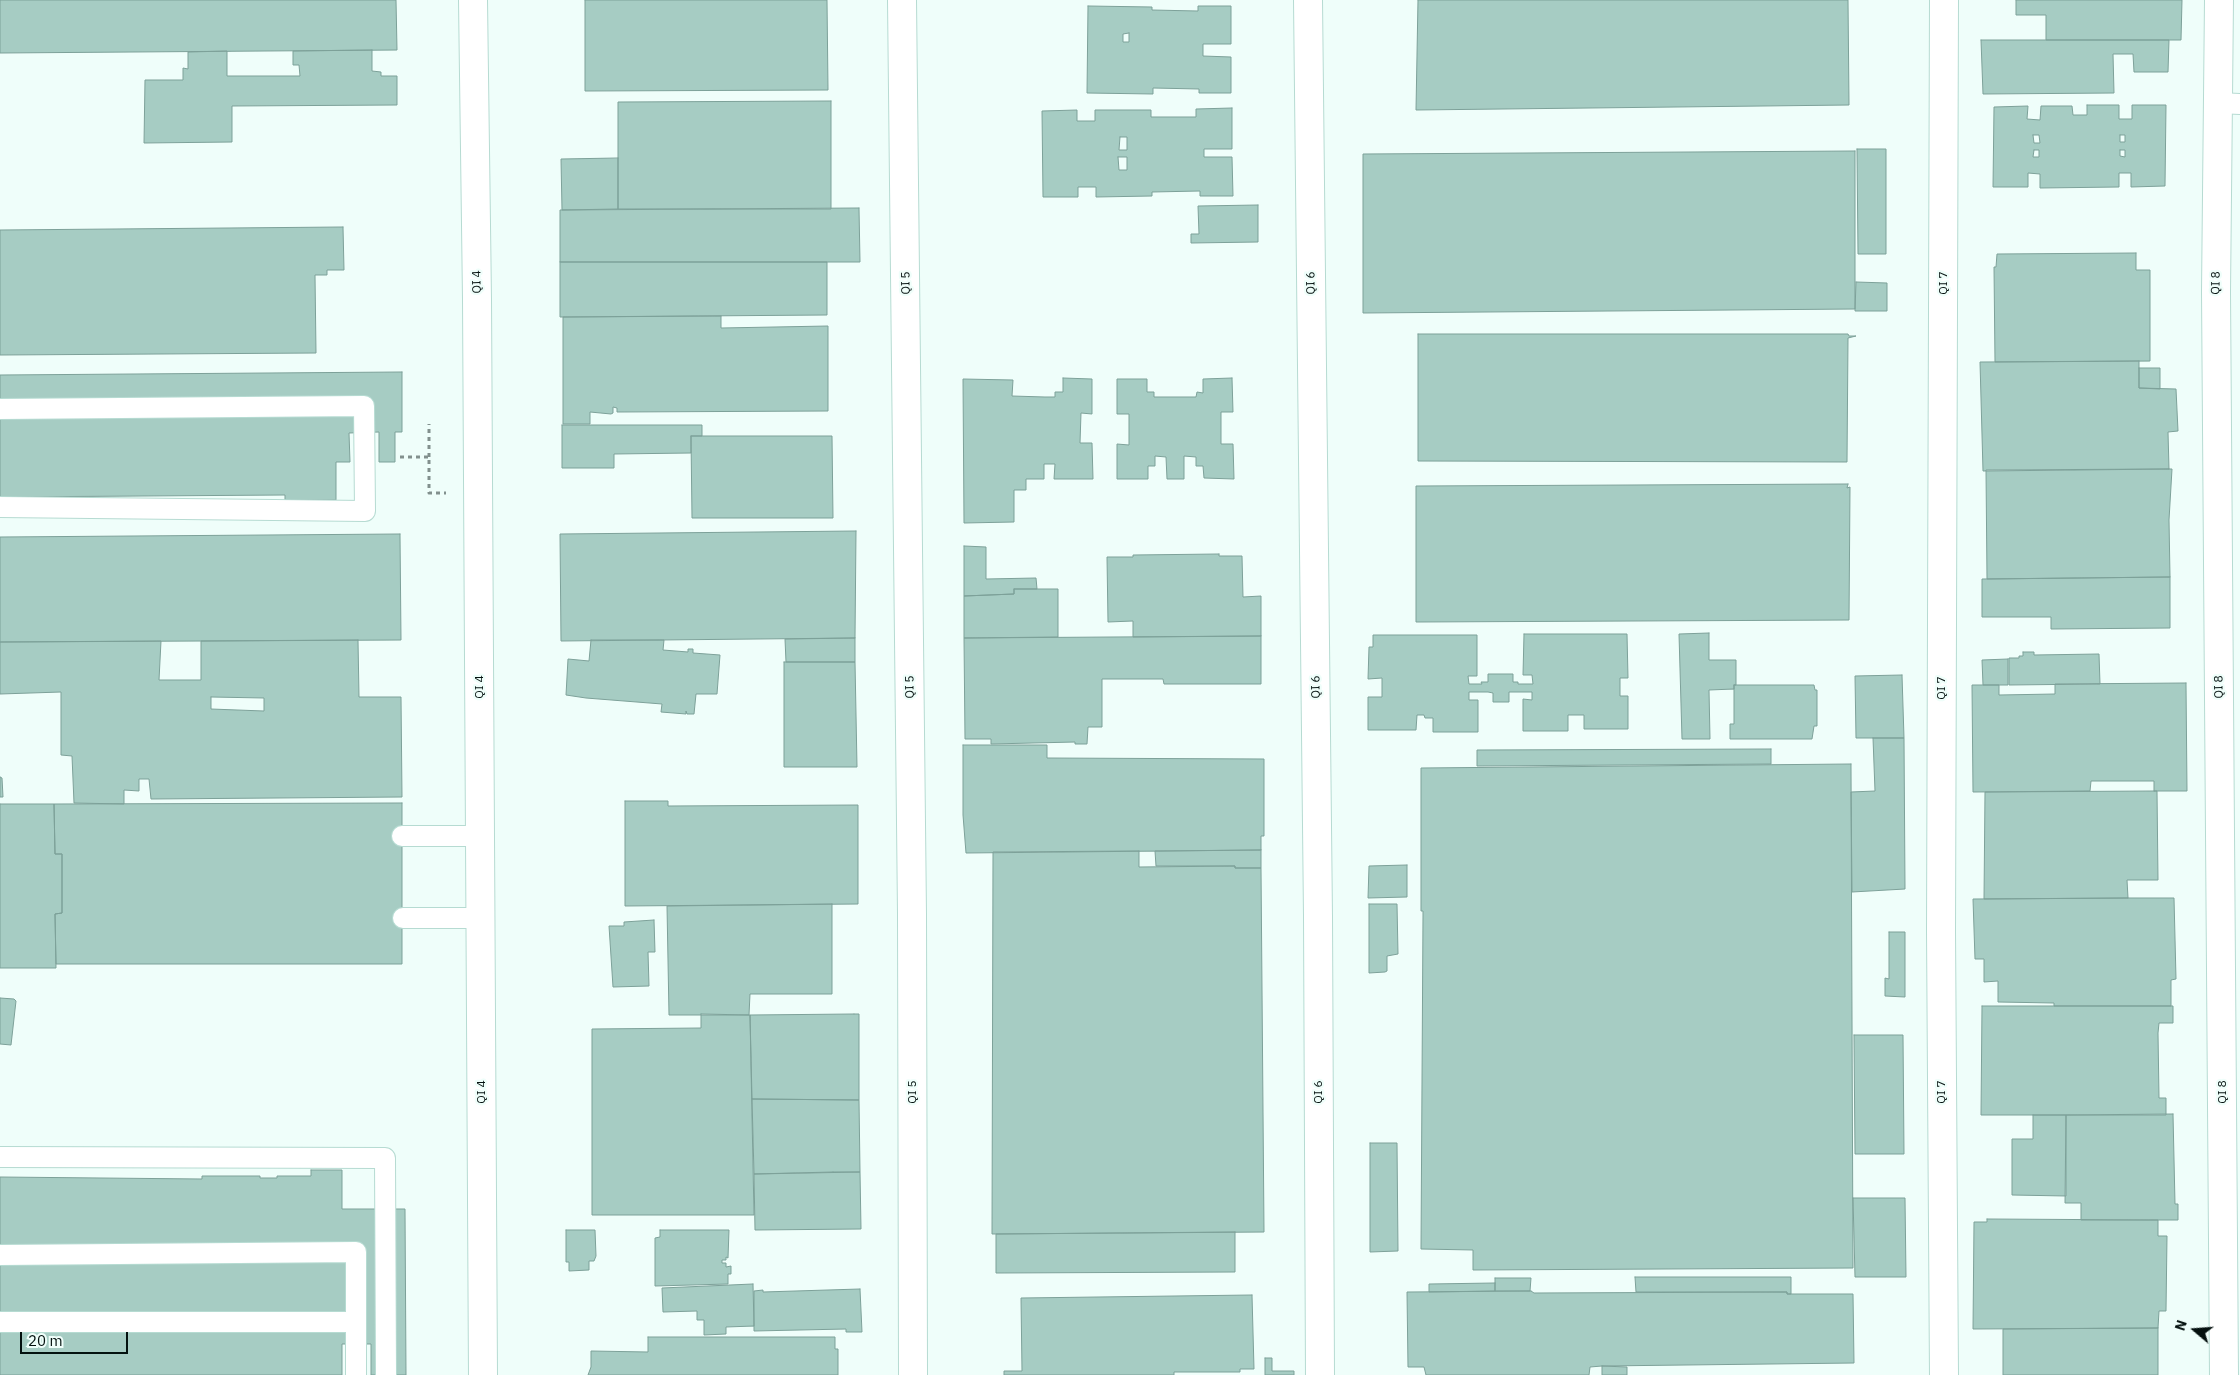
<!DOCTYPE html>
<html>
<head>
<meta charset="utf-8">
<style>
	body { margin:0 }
	#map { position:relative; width:2240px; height:1375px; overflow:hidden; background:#effefa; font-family:"IBM Plex Sans",sans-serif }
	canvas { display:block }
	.north { position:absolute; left:2170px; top:1305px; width:50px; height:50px; -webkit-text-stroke:4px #effefa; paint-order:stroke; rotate:288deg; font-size:14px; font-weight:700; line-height:20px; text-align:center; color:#04110f }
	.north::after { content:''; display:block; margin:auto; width:18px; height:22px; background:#04110f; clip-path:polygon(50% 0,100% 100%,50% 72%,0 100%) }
	.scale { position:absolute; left:20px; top:1332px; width:108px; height:22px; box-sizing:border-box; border:2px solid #04110f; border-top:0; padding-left:6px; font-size:15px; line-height:18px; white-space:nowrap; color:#04110f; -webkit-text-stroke:4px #effefa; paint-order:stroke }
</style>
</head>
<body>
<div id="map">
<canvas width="2240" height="1375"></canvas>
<div class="north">N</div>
<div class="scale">20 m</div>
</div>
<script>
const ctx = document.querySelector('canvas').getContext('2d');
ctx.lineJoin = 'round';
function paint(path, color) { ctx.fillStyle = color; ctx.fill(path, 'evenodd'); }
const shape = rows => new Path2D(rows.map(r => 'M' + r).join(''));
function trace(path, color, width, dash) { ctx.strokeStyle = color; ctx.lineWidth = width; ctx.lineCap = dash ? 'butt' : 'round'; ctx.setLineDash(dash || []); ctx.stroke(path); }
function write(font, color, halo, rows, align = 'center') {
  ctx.font = font + ' "IBM Plex Sans",sans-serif'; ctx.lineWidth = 4.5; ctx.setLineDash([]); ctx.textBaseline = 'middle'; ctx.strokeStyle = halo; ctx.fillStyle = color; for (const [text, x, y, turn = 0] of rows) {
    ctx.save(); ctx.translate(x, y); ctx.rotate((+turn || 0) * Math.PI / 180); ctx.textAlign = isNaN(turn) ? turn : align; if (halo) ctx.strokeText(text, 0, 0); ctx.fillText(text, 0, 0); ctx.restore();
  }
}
const building = shape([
	[0,0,396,0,397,50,0,53,0,0],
	[585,0,827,0,828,90,585,91,585,0],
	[1418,0,1848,0,1849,105,1416,110,1418,0],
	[2016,0,2182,0,2181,40,2046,40,2046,15,2016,15,2016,0],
	[1088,6,1152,7,1152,10,1198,11,1198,6,1231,6,1231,44,1203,44,1203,56,1231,57,1231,93,1199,93,1199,89,1153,88,1153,94,1087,93,1088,6],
	[1129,33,1129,42,1123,42,1123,34,1129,33],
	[1981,40,2169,40,2168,72,2134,72,2133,54,2113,54,2114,93,1983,94,1981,40],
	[372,50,372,71,381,72,381,76,397,76,397,105,232,106,232,142,144,143,145,80,183,80,183,68,188,69,188,52,227,51,227,76,300,76,299,65,293,65,293,51,372,50],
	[831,101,831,209,618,209,618,102,831,101],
	[2087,105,2119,105,2119,119,2132,119,2132,105,2166,105,2165,186,2131,187,2131,173,2119,173,2119,187,2040,188,2040,174,2028,173,2028,187,1993,187,1994,107,2028,106,2027,119,2040,120,2041,106,2072,106,2073,115,2087,115,2087,105],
	[2033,135,2039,135,2040,143,2034,143,2033,135],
	[2120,135,2125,135,2125,142,2120,142,2120,135],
	[2034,150,2039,150,2039,157,2033,157,2034,150],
	[2120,150,2125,150,2125,157,2120,156,2120,150],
	[1232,108,1232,149,1204,149,1204,157,1232,157,1233,196,1200,196,1200,191,1152,192,1152,196,1096,197,1096,187,1078,187,1078,197,1043,197,1042,111,1077,110,1077,121,1095,121,1095,110,1151,110,1151,117,1196,117,1196,109,1232,108],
	[1120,137,1127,137,1127,150,1119,150,1120,137],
	[1118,157,1127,157,1127,170,1119,170,1118,157],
	[1857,149,1886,149,1886,254,1858,254,1857,149],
	[1855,151,1855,309,1363,313,1363,154,1855,151],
	[618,158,618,209,562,210,561,159,618,158],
	[1258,205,1258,242,1191,243,1191,234,1199,234,1198,206,1258,205],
	[859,208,860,262,560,262,560,210,859,208],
	[343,227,344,270,327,270,327,275,315,275,316,353,0,355,0,230,343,227],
	[2136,253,2136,270,2150,270,2150,361,1995,362,1994,267,1996,267,1997,254,2136,253],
	[560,262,827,262,827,315,560,317,560,262],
	[1856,282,1887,283,1887,311,1855,311,1856,282],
	[721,316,721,328,828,326,828,411,617,412,617,408,613,407,613,413,611,414,590,412,590,424,563,424,563,317,721,316],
	[1418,334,1848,334,1849,336,1856,336,1848,338,1847,462,1418,461,1418,334],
	[2139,361,2139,388,2176,389,2178,431,2168,432,2169,469,1983,471,1980,362,2139,361],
	[2139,368,2160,368,2160,389,2139,388,2139,368],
	[402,372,402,432,395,432,395,462,379,462,379,432,349,433,350,462,336,462,336,500,285,500,285,495,0,497,0,375,402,372],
	[1063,378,1092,379,1092,414,1081,413,1080,443,1092,443,1093,479,1054,479,1055,464,1044,464,1044,479,1026,479,1026,490,1014,490,1014,522,964,523,963,379,1013,380,1012,396,1045,397,1055,397,1055,392,1063,392,1063,378],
	[1232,378,1233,412,1221,412,1221,444,1233,444,1234,479,1204,478,1203,466,1196,466,1196,457,1184,456,1184,479,1167,479,1166,457,1155,456,1155,466,1148,466,1148,479,1117,479,1117,444,1129,445,1129,414,1117,414,1117,379,1147,379,1147,392,1154,392,1154,397,1196,397,1197,392,1203,393,1203,379,1232,378],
	[562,425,702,425,702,436,691,436,691,453,614,454,614,468,562,468,562,425],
	[691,436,832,436,833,518,692,518,691,436],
	[2169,469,2172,469,2169,520,2170,577,1987,579,1986,470,2169,469],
	[1848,484,1847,488,1850,487,1849,620,1416,622,1416,486,1848,484],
	[856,531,855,638,561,641,560,534,856,531],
	[400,534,401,640,0,642,0,537,400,534],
	[964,546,986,547,986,579,1036,578,1037,589,1014,589,1014,594,964,596,964,546],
	[1219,554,1219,556,1242,556,1243,597,1261,596,1261,636,1133,637,1133,621,1108,622,1107,557,1133,557,1133,555,1219,554],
	[2170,577,2170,628,2051,629,2051,617,1982,617,1982,579,2170,577],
	[1014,589,1058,589,1058,637,964,638,964,596,1014,594,1014,589],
	[1709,633,1709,660,1736,660,1736,685,1734,685,1734,689,1709,690,1710,739,1682,739,1679,634,1709,633],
	[1524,634,1627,634,1628,678,1620,678,1620,696,1628,696,1628,729,1584,729,1584,715,1568,715,1568,731,1523,731,1523,699,1532,700,1532,692,1509,692,1509,702,1493,702,1493,693,1488,692,1469,692,1469,700,1478,700,1478,732,1433,732,1433,718,1425,718,1424,715,1417,715,1416,730,1368,730,1368,697,1382,697,1382,678,1368,679,1369,647,1373,647,1373,635,1477,635,1477,676,1468,676,1469,684,1482,684,1481,682,1488,682,1488,674,1513,674,1513,682,1518,682,1518,684,1533,684,1532,675,1523,675,1524,634],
	[1261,636,1261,684,1164,684,1163,679,1102,679,1102,727,1088,727,1087,744,1075,744,1075,742,991,744,991,739,965,739,964,638,1261,636],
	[855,638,855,662,786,662,785,639,855,638],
	[358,640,359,697,401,697,402,797,151,799,149,779,139,779,139,791,124,790,124,804,74,803,72,756,61,755,61,692,0,694,0,642,161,641,159,680,201,680,201,641,358,640],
	[211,697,264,698,264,711,211,709,211,697],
	[591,640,664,640,663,650,688,652,688,649,693,649,693,653,720,655,717,694,696,694,694,714,687,714,686,711,686,714,661,712,662,704,586,698,566,695,568,659,589,661,591,640],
	[2023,652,2034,652,2034,655,2099,654,2100,684,2009,685,2009,658,2019,658,2019,656,2023,656,2023,652],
	[2008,659,2008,685,1983,685,1982,660,2008,659],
	[784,662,855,662,857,767,784,767,784,662],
	[1902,675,1904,738,1856,738,1855,676,1902,675],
	[2186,683,2187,791,2154,791,2154,781,2091,781,2090,791,1973,792,1972,685,1999,685,1999,695,2055,694,2055,684,2186,683],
	[1734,685,1814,685,1815,690,1817,690,1817,726,1814,726,1812,739,1730,739,1730,724,1734,724,1734,685],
	[1873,738,1904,738,1905,889,1852,892,1851,792,1875,791,1873,738],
	[963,745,1047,745,1047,758,1264,759,1264,836,1261,836,1261,850,966,853,963,815,963,745],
	[1771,749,1771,764,1477,766,1477,750,1771,749],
	[1851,764,1853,1268,1473,1270,1473,1250,1421,1249,1423,915,1423,911,1421,911,1421,768,1851,764],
	[0,777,2,778,3,797,0,797,0,777],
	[2154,791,2157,791,2158,880,2127,880,2128,898,1984,899,1985,792,2154,791],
	[625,801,668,801,668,806,858,805,858,904,625,906,625,801],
	[402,803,402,964,56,964,55,914,62,913,62,854,55,854,54,804,402,803],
	[0,804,54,804,55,854,62,854,62,913,55,914,56,968,0,968,0,804],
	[1261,850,1261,868,1235,868,1235,866,1156,866,1155,851,1261,850],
	[1139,851,1139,867,1235,866,1235,868,1261,868,1264,1232,992,1234,993,852,1139,851],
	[1407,865,1407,897,1368,898,1369,866,1407,865],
	[2128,898,2174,898,2176,979,2171,980,2171,1006,2054,1006,2054,1003,1998,1002,1998,981,1984,982,1984,959,1975,959,1973,899,2128,898],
	[832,904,832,994,750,994,749,1015,669,1015,667,906,832,904],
	[1369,904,1397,904,1398,954,1387,956,1387,971,1385,972,1369,973,1369,904],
	[654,920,655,952,648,952,649,986,613,987,609,926,624,926,624,922,654,920],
	[1889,932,1905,932,1905,997,1885,996,1885,978,1889,979,1889,932],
	[0,998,14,999,16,1001,11,1045,0,1044,0,998],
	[1982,1006,2173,1006,2173,1023,2159,1023,2158,1033,2159,1098,2166,1098,2166,1115,1981,1115,1982,1006],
	[701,1014,750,1015,754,1215,592,1215,592,1029,701,1028,701,1014],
	[854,1014,859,1014,859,1100,752,1099,750,1015,854,1014],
	[1854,1035,1903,1035,1904,1154,1855,1154,1854,1035],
	[752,1099,859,1100,860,1172,754,1174,752,1099],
	[2173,1114,2175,1204,2178,1204,2178,1220,2081,1220,2081,1203,2065,1203,2066,1115,2173,1114],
	[2033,1115,2066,1115,2066,1196,2012,1195,2012,1139,2033,1139,2033,1115],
	[1370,1143,1397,1143,1398,1251,1370,1252,1370,1143],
	[311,1170,342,1170,342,1209,405,1209,406,1375,371,1375,371,1344,342,1344,342,1375,0,1375,0,1177,202,1179,202,1176,260,1176,260,1178,277,1178,277,1176,311,1176,311,1170],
	[833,1172,860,1172,861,1229,755,1230,754,1174,833,1172],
	[1853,1198,1905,1198,1906,1277,1855,1277,1853,1198],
	[1987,1219,2158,1220,2158,1236,2167,1236,2166,1311,2159,1311,2158,1328,1973,1329,1974,1222,1987,1222,1987,1219],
	[566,1230,595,1230,596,1256,594,1261,589,1261,589,1270,569,1271,569,1262,566,1262,566,1230],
	[660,1230,729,1230,728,1258,726,1257,726,1260,722,1260,722,1263,726,1263,726,1267,731,1266,731,1274,728,1274,728,1284,655,1286,655,1238,660,1237,660,1230],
	[1235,1232,1235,1272,996,1273,996,1234,1235,1232],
	[1635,1277,1791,1277,1791,1294,1787,1294,1787,1292,1636,1292,1635,1277],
	[1495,1278,1531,1278,1530,1291,1495,1291,1495,1278],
	[1495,1283,1495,1291,1429,1292,1429,1284,1495,1283],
	[753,1284,754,1326,726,1327,726,1334,704,1335,704,1320,697,1320,697,1311,663,1312,662,1288,753,1284],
	[860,1289,862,1332,846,1332,846,1329,754,1331,754,1291,763,1290,763,1292,860,1289],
	[1531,1291,1534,1293,1787,1292,1787,1294,1853,1294,1854,1363,1602,1366,1590,1367,1589,1375,1426,1375,1424,1367,1408,1367,1407,1292,1531,1291],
	[1252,1295,1254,1369,1240,1369,1240,1372,1174,1372,1174,1375,1004,1375,1004,1371,1022,1371,1021,1298,1252,1295],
	[2158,1328,2158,1375,2003,1375,2003,1329,2158,1328],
	[648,1337,835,1337,835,1349,838,1349,838,1375,588,1375,591,1367,591,1351,648,1352,648,1337],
	[1265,1358,1272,1358,1272,1371,1294,1371,1294,1375,1265,1375,1265,1358],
	[1602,1366,1627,1367,1627,1375,1602,1375,1602,1366]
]);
paint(building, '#a6ccc3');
trace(building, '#7da199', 1);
const lane = shape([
	[2219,103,2240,104],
	[0,409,364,406,365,511,0,507],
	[402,836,481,836],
	[403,918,481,918],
	[0,1157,385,1158,386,1375],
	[0,1255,356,1252,356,1375],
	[0,1322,356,1322]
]);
const street = shape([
	[473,0,477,299,483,1375],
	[902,0,912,914,913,1375],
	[1308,0,1318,916,1320,1375],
	[2219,0,2216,292,2224,1375],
	[1944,1375,1941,931,1944,0]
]);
trace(lane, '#b6dbd2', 22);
trace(street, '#b6dbd2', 30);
trace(shape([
	[400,457,429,457,429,493,446,493],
	[429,457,429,424]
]), '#82908d', 3, [4, 4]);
trace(lane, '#fff', 20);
trace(street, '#fff', 28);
write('12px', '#04110f', '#effefa', [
	["QI 4",477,282,-91],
	["QI 5",906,283,-91],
	["QI 6",1311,283,-91],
	["QI 7",1944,283,-90],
	["QI 8",2216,283,-89],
	["QI 4",480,687,-90],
	["QI 5",910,687,-91],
	["QI 6",1316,687,-91],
	["QI 8",2219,687,-91],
	["QI 7",1942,688,-90],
	["QI 4",482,1092,-90],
	["QI 5",913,1092,-90],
	["QI 6",1319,1092,-90],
	["QI 7",1942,1092,-90],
	["QI 8",2223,1092,-90]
]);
</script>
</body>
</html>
